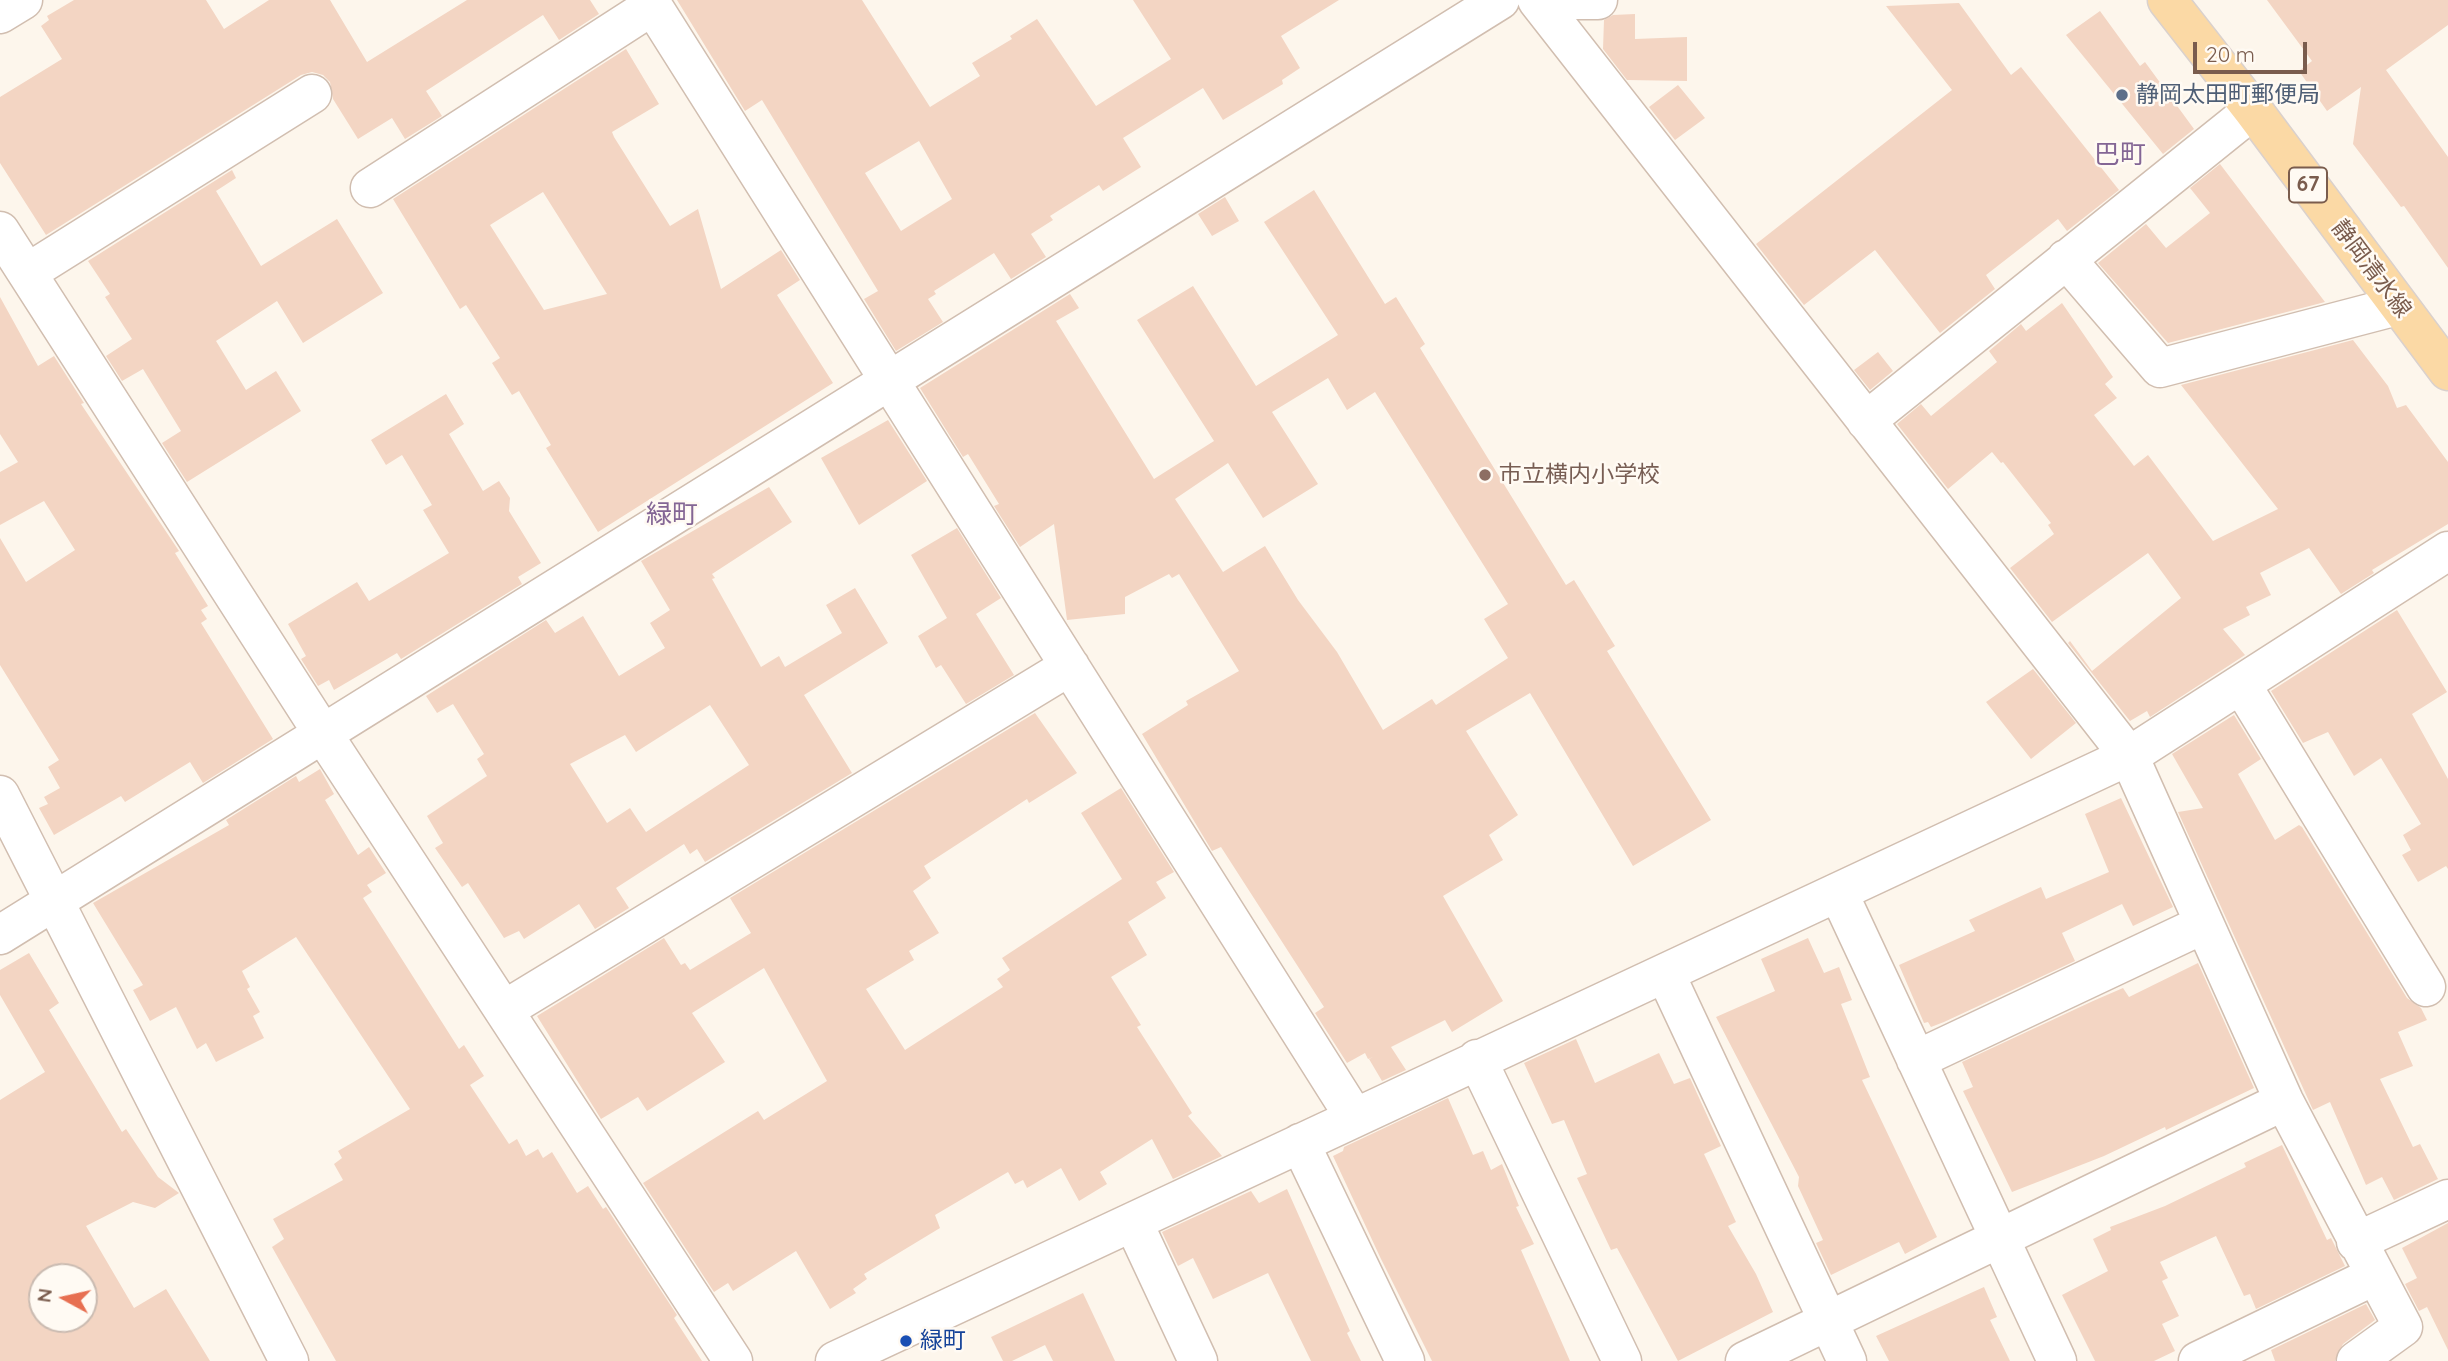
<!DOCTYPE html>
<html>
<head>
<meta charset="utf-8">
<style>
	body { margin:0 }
	#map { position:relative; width:2448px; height:1361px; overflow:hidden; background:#fdf6ec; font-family:Quicksand,sans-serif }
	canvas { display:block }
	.north { position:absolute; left:28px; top:1263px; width:70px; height:70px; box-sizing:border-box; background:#fffaf3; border:2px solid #cabbb1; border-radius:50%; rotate:278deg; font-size:19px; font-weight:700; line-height:28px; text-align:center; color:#7a5c4d }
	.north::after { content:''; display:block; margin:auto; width:24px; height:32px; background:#e76f51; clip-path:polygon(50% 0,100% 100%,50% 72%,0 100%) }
	.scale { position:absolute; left:2193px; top:42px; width:114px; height:32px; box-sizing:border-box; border:4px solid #7a5c4d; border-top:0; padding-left:9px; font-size:21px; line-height:24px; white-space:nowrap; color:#7a5c4d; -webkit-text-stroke:5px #fffaf3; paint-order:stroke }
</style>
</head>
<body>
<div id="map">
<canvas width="2448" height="1361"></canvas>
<div class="north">N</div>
<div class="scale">20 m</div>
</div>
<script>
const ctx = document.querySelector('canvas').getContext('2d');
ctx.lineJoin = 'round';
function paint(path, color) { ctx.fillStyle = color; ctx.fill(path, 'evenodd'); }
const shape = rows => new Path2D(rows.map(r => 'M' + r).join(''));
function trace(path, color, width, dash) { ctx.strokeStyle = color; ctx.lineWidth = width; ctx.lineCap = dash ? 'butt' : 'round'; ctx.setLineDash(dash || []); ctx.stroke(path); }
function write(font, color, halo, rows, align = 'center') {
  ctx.font = font + ' Quicksand,"Noto Sans JP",sans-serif'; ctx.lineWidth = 5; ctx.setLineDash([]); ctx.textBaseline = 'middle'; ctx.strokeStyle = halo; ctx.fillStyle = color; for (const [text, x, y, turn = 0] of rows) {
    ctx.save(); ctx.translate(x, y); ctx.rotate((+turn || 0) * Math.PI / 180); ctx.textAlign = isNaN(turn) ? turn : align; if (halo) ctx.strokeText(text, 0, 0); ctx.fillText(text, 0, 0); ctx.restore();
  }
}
paint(shape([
	[74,0,206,0,224,29,269,0,330,0,367,62,467,0,590,0,599,14,559,40,543,15,426,91,442,116,405,139,392,118,358,139,333,99,330,82,323,75,312,72,301,75,46,235,0,163,0,97,62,59,41,26,49,20,47,16],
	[677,0,862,0,930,107,980,76,972,63,1012,39,1010,36,1037,19,1096,106,1171,59,1133,0,1339,0,1281,36,1300,68,1282,80,1283,84,1223,120,1203,88,1123,138,1141,167,1103,191,1099,185,1050,216,1053,220,1031,234,1046,257,1011,279,994,253,934,291,936,294,928,299,943,322,896,351,864,299,878,291,762,100,745,111],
	[919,141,952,199,901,231,865,173],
	[2267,0,2448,0,2448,25,2386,70,2448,157,2448,268,2404,206,2401,207,2353,144,2361,87,2327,111,2299,71,2312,61],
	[1959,3,2011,75,2021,67,2119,190,2067,231,2058,219,1986,275,1995,289,1940,333,1875,250,1804,305,1756,244,1952,90,1886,6],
	[2100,11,2140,66,2145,62,2194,129,2163,154,2066,35],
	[1635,14,1635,39,1687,37,1687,81,1627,80,1603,49,1604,20,1613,15],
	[626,49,659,104,612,132,614,137,670,226,698,209,721,289,781,250,800,280,777,295,833,383,598,532,546,448,551,445,519,391,512,395,492,363,500,358,466,305,460,309,393,199],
	[543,192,570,235,607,294,544,310,490,225],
	[1678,85,1705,118,1675,140,1649,107],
	[2220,164,2325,302,2168,343,2098,263,2146,224,2166,248,2210,213,2190,188],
	[232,170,236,178,216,191,261,266,337,219,383,293,303,343,277,301,216,341,246,390,276,371,301,411,187,482,162,443,181,431,143,369,122,381,106,356,132,339,105,297,110,294,88,261],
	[1314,190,1385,304,1396,297,1425,344,1420,348,1566,585,1574,580,1615,646,1607,651,1711,820,1633,866,1530,693,1466,731,1518,815,1489,835,1503,860,1443,896,1503,1001,1452,1032,1445,1020,1391,1047,1406,1070,1382,1081,1369,1059,1373,1057,1368,1059,1365,1053,1347,1063,1315,1013,1324,1007,1221,847,1212,851,1142,734,1188,705,1186,701,1239,671,1179,574,1172,578,1169,574,1125,597,1125,614,1067,620,1054,524,1020,547,994,506,999,504,968,454,963,457,920,388,1070,294,1079,308,1056,321,1154,479,1214,441,1137,320,1193,286,1256,386,1338,335,1264,222],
	[1328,378,1347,410,1375,392,1508,604,1484,619,1508,658,1436,705,1432,699,1383,730,1337,652,1298,600,1265,546,1223,572,1175,499,1228,463,1263,518,1318,484,1272,412],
	[1225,197,1239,221,1212,236,1198,214],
	[0,297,38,366,54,356,84,403,81,404,179,551,175,553,208,606,201,610,207,619,201,623,273,739,203,783,190,762,125,802,121,796,54,835,39,808,48,804,44,797,60,788,48,767,59,760,0,665,0,538,26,582,75,550,44,501,0,525,0,472,18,462,0,434],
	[2062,303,2113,377,2105,384,2117,398,2094,415,2134,466,2148,455,2213,541,2278,509,2181,385,2353,340,2388,386,2397,408,2406,405,2448,462,2448,524,2372,570,2374,573,2341,594,2309,548,2260,573,2271,595,2246,607,2250,615,2223,629,2245,655,2150,717,2147,711,2130,721,2068,643,2070,641,2092,671,2181,598,2148,553,2052,622,2010,568,2054,534,2048,525,2051,523,2003,462,2001,463,1992,452,1948,489,1897,424,1921,404,1931,416,1997,362,1989,351,2021,324,2026,331],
	[1878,352,1893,371,1870,390,1854,370],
	[446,394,464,424,449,434,483,491,499,481,510,498,509,511,541,563,518,577,522,584,401,659,397,653,334,690,329,680,318,686,301,659,306,656,288,624,357,582,369,601,449,553,423,510,432,505,402,455,386,465,371,440],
	[888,420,927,481,859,525,821,458],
	[769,487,792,522,712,574,715,578,712,579,761,667,779,656,785,667,842,633,826,605,855,588,888,643,804,695,852,773,705,862,697,849,690,854,684,844,616,888,629,908,595,929,579,904,524,939,519,931,504,938,468,883,462,887,435,848,443,843,427,816,487,776,477,759,484,754,453,704,437,713,426,696,546,620,555,633,583,616,619,676,665,648,650,623,670,610,641,561],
	[710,705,749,765,646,832,630,808,607,823,570,764,625,735,636,752],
	[957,528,1001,598,976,614,1014,675,966,704,941,665,936,668,918,636,947,618,911,555],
	[2397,610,2447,692,2412,714,2448,779,2448,869,2446,866,2418,882,2402,855,2411,850,2403,835,2421,824,2381,758,2354,776,2328,732,2303,743,2271,691],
	[2033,669,2076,723,2031,759,1986,702],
	[1035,713,1077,773,1029,803,1027,799,924,866,931,878,913,891,939,933,909,951,914,960,866,989,905,1050,1003,987,997,979,1010,970,1002,958,1122,879,1081,813,1121,788,1174,872,1156,882,1166,898,1128,922,1147,955,1111,977,1141,1025,1137,1027,1192,1113,1188,1116,1222,1156,1173,1179,1152,1139,1100,1172,1107,1184,1079,1201,1061,1168,1027,1188,1023,1180,1015,1184,1008,1172,935,1215,940,1228,864,1274,867,1279,853,1289,856,1293,830,1309,796,1251,733,1291,728,1283,714,1292,643,1183,758,1111,764,1120,827,1081,764,968,692,1013,725,1062,647,1111,638,1097,601,1119,537,1016,664,938,681,965,685,963,690,970,751,933,730,898],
	[2234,715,2261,759,2238,774,2275,840,2299,825,2302,827,2407,998,2421,1008,2427,1020,2398,1032,2413,1066,2380,1079,2413,1147,2420,1144,2438,1179,2394,1200,2382,1177,2366,1185,2330,1102,2313,1110,2178,812,2203,808,2172,754],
	[320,769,334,794,325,800,358,855,369,847,386,873,367,885,372,892,363,898,459,1049,464,1045,484,1076,470,1085,509,1144,517,1139,526,1156,538,1149,543,1158,552,1152,577,1193,588,1186,603,1209,606,1207,677,1315,674,1318,702,1361,336,1361,272,1247,284,1239,273,1219,343,1180,334,1164,342,1158,338,1151,410,1109,296,937,242,971,250,987,247,989,260,1012,253,1016,264,1038,216,1062,206,1043,197,1049,176,1007,150,1021,133,990,143,985,93,903,229,825,226,820,296,776,299,782],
	[2121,798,2173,907,2133,926,2122,904,2062,933,2075,961,1944,1022,1931,1027,1928,1022,1924,1023,1899,965,1975,931,1969,920,2041,887,2046,899,2109,872,2085,814],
	[1808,938,1824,973,1839,967,1852,1000,1841,1004,1870,1077,1862,1080,1937,1237,1905,1254,1899,1242,1831,1275,1816,1243,1823,1240,1798,1186,1799,1177,1716,1017,1775,991,1761,959],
	[29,953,59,1003,49,1010,122,1132,126,1129,158,1177,179,1193,155,1208,133,1202,86,1226,134,1308,166,1289,210,1361,0,1361,0,1100,45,1072,0,995,0,970],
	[42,1277,84,1277,84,1319,42,1319],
	[2198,963,2254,1088,2166,1130,2165,1127,2104,1156,2012,1192,1963,1091,1973,1087,1962,1062,2093,1001,2123,988,2129,997],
	[1576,1039,1595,1083,1659,1053,1674,1084,1690,1078,1721,1146,1704,1154,1736,1222,1728,1226,1756,1274,1773,1312,1678,1361,1617,1248,1611,1250,1577,1178,1587,1174,1564,1120,1552,1124,1524,1063],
	[1448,1098,1473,1155,1483,1151,1491,1170,1502,1164,1519,1206,1516,1207,1534,1244,1521,1250,1570,1361,1432,1361,1381,1259,1333,1156,1343,1151,1344,1147],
	[2282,1145,2327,1240,2331,1238,2345,1266,2256,1309,2250,1294,2244,1296,2216,1236,2160,1262,2168,1278,2162,1281,2179,1316,2162,1324,2175,1351,2154,1361,2095,1361,2062,1295,2108,1271,2093,1239,2111,1230,2110,1227,2165,1206,2246,1167,2244,1163],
	[1287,1189,1350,1331,1347,1333,1361,1361,1311,1361,1268,1273,1213,1299,1193,1258,1178,1266,1162,1232,1251,1191,1259,1203],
	[2448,1223,2448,1350,2427,1307,2419,1311,2405,1284,2417,1278,2402,1248],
	[1984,1287,1997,1317,1990,1320,2010,1361,1889,1361,1876,1336],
	[1083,1293,1115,1361,1053,1361,1045,1345,1012,1361,1003,1361,991,1337],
	[2366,1304,2375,1320,2343,1344,2335,1361,2275,1361,2271,1350]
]), '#f3d5c3');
const minor = shape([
	[649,0,1355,1118],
	[1537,0,2129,756,2284,1101,2403,1327,2356,1361],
	[1567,0,1598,0],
	[0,14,23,0],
	[370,188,652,6],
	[0,231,323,734,733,1361],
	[2066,259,2160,368,2397,306],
	[27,273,312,94],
	[1866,421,2253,110],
	[2241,684,2426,987],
	[0,795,289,1361],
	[1838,892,2057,1361],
	[0,935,1500,0],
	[1665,973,1847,1361],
	[504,1010,1070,666],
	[1477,1059,1622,1361],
	[1916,1060,2204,924],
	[1300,1143,1405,1361],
	[1133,1222,1198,1361],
	[2356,1242,2448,1199],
	[835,1361,2129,756,2448,551],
	[1745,1361,2284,1101],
	[2198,1361,2374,1276]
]);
const major = shape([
	[2167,0,2253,110,2448,371]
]);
trace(minor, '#d1beb0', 41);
trace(major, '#dad1cd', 41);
trace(minor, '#fff', 38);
trace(major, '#fbd9a5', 38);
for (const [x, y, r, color] of [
	[2122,95,7,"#5c6f8a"],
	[1485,475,7,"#8d6e63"],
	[906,1341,7,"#1a4fb4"]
]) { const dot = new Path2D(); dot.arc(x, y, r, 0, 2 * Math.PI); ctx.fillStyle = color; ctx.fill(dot); trace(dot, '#fffaf3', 2.5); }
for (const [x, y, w] of [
	[2308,185,38]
]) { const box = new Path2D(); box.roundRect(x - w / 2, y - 17.5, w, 35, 5); ctx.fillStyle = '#fffaf3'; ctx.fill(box); trace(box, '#7a5c4d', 2); }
write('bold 21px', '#7a5c4d', null, [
	["67",2308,185]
]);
write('23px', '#4e5e75', '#fffaf3', [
	["静岡太田町郵便局",2136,95]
], 'left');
write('23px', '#7a5c4d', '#fffaf3', [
	["静岡清水線",2371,269,53]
]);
write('23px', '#785e54', '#fffaf3', [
	["市立横内小学校",1499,475]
], 'left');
write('23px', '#164399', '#fffaf3', [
	["緑町",920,1341]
], 'left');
write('26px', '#846695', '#fffaf3', [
	["巴町",2120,155],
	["緑町",672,515]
]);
</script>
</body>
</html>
